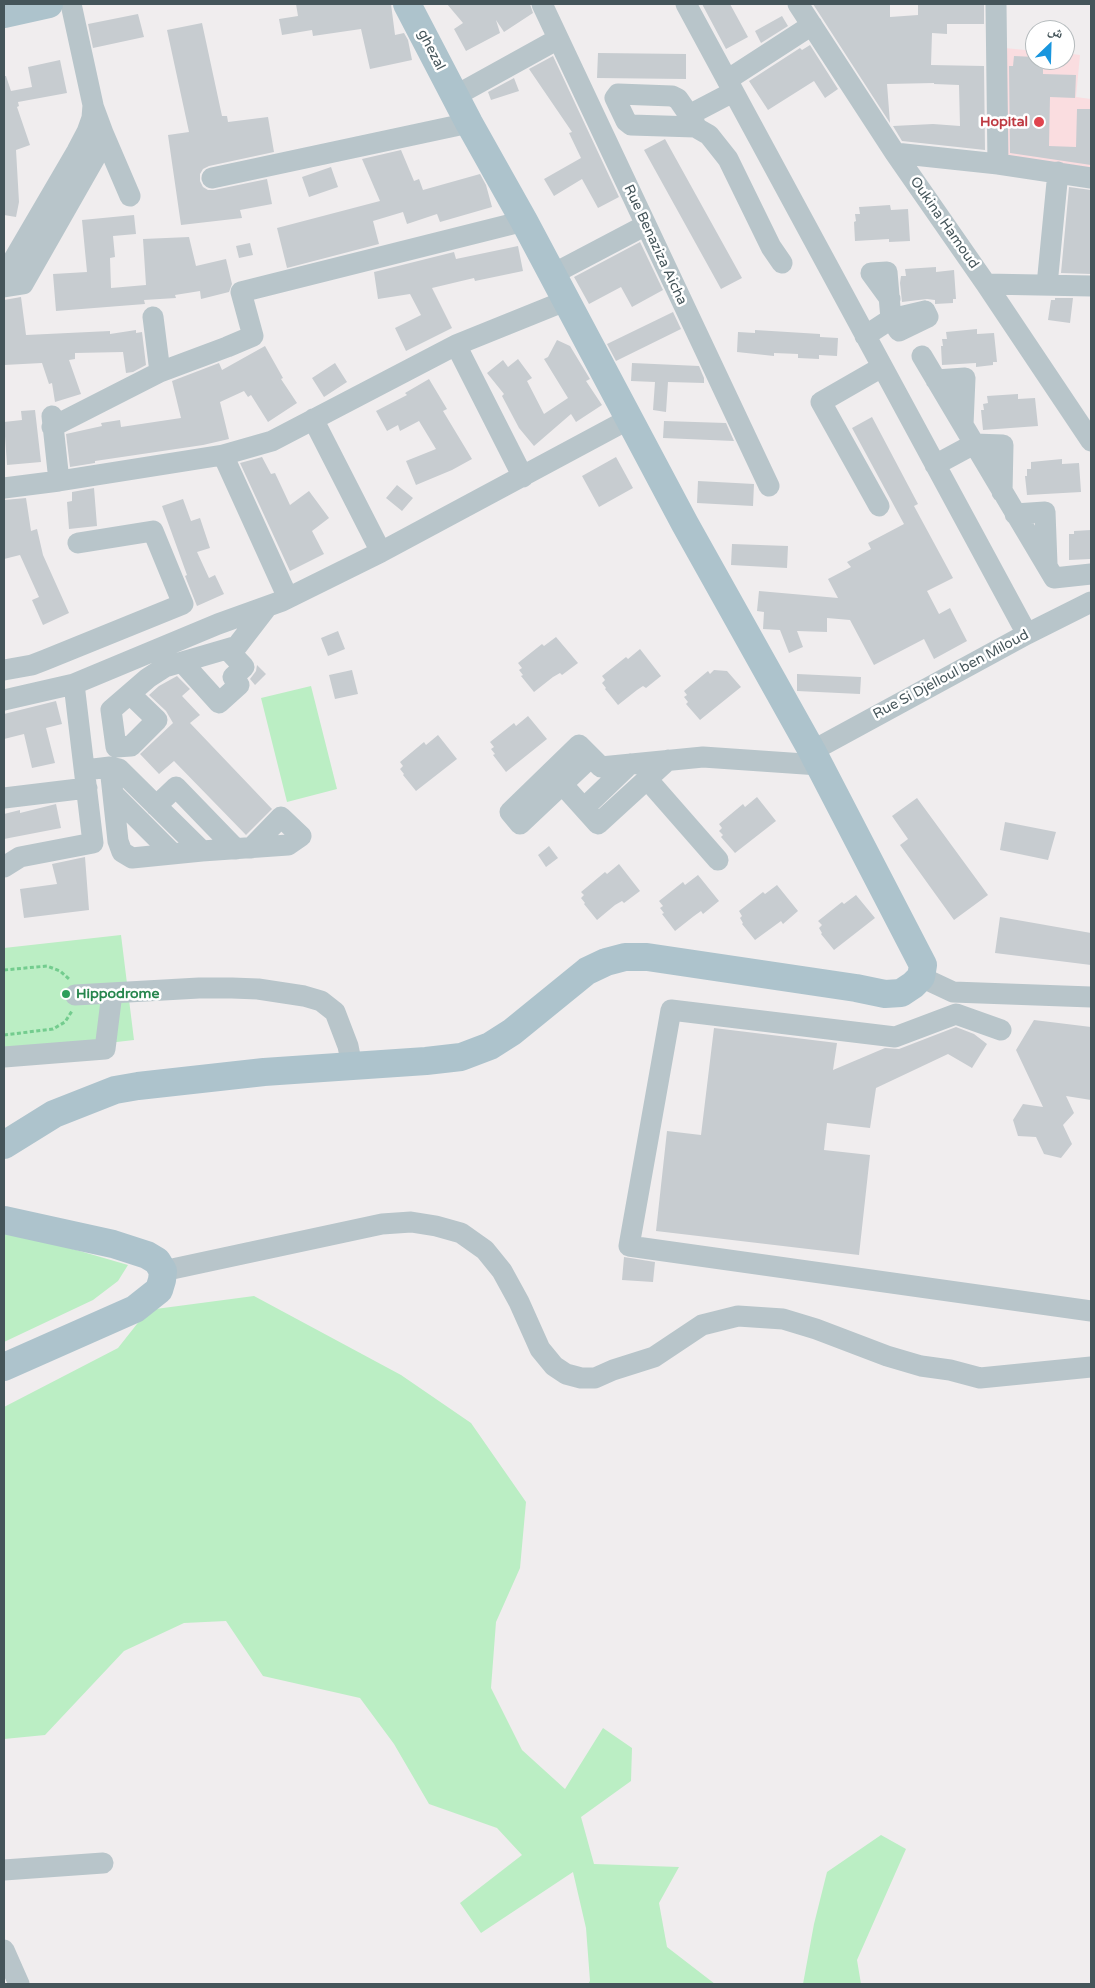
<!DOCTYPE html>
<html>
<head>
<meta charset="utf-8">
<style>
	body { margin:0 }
	#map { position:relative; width:1095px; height:1988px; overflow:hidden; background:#f0edee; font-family:"Varela Round","Noto Naskh Arabic",sans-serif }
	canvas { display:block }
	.frame { position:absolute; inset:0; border:5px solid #45555a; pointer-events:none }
	.north { position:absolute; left:1025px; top:20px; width:50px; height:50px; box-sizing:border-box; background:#fff; border:1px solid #b5bbbd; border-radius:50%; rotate:24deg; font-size:14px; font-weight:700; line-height:20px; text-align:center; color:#45555a }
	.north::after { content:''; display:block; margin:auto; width:18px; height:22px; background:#1996de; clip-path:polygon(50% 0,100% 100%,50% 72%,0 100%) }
</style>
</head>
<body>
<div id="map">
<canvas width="1095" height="1988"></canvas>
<div class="frame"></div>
<div class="north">ش</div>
</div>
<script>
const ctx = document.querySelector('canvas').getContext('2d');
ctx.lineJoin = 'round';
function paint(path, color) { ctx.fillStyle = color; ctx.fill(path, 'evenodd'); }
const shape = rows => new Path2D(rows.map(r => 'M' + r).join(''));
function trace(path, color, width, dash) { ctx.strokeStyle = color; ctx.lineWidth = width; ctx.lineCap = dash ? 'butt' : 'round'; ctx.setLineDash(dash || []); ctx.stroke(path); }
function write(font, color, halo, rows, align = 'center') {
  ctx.font = font + ' "Varela Round",sans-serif'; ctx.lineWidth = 5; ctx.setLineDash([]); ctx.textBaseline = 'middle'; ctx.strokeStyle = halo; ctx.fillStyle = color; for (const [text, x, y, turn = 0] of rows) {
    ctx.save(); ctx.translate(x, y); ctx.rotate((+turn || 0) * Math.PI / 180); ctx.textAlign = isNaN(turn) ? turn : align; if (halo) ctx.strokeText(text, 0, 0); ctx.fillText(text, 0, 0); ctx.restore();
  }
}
paint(shape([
	[1005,48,1035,51,1035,60,1065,60,1065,53,1080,55,1076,97,1091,99,1091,172,1001,161]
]), '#fadde0');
paint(shape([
	[311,686,337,789,287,802,261,698],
	[121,935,134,1040,4,1055,4,948],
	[4,1229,128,1265,118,1281,93,1300,4,1342],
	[254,1296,401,1375,471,1423,526,1502,520,1568,496,1622,491,1688,522,1750,565,1789,603,1728,632,1748,631,1781,581,1817,594,1864,679,1867,659,1903,667,1947,715,1984,588,1984,590,1981,586,1928,573,1872,481,1933,460,1903,522,1855,497,1828,429,1804,394,1744,360,1698,263,1676,226,1621,184,1623,124,1651,45,1735,4,1739,4,1407,118,1348,148,1310],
	[881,1835,906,1849,857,1960,861,1984,803,1984,814,1924,827,1872]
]), '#bbeec4');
paint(shape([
	[296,4,391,4,395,35,404,33,408,40,412,60,370,69,361,29,313,36,312,30,282,35,279,19,298,16],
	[447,4,530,4,533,13,504,32,496,20,500,33,466,51,454,29,463,23],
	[702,4,730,4,748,37,726,49],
	[813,4,890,4,890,17,918,15,918,4,984,4,984,24,947,24,947,34,932,33,931,65,984,66,985,150,902,141,893,126,933,124,960,126,959,85,934,84,934,83,887,84,890,123],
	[138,14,144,37,93,48,88,24],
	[782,16,788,26,761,43,755,31],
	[202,23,222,116,227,116,228,122,268,117,274,152,209,166,203,169,200,174,200,181,203,187,208,190,214,190,267,179,272,204,240,210,242,218,181,225,168,135,189,132,167,30],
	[810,45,838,89,825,98,814,81,768,110,749,81,800,48,802,50],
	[598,53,686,54,686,79,597,78],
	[553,56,619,197,598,208,582,179,554,196,544,179,581,158,569,133,572,132,529,69],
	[1014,56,1035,57,1035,60,1043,60,1043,74,1076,75,1075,98,1050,97,1049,146,1076,147,1077,109,1091,109,1091,165,1010,153,1009,66,1013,66],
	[60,60,67,93,18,102,19,106,17,107,30,145,16,150,19,202,16,217,4,215,4,76,6,76,11,91,32,87,28,67],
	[514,78,519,91,491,100,488,92],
	[665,139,742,278,721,289,644,150],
	[401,150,414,181,419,179,423,190,480,174,486,185,492,207,440,222,437,214,407,224,403,212,373,221,379,244,287,268,277,228,380,201,362,159],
	[331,167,338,187,309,197,302,177],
	[1069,187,1091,190,1091,274,1061,273],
	[890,205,891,210,908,209,910,241,889,242,889,239,855,241,854,222,856,221,855,214,860,214,859,207],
	[134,215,136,234,113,236,115,257,110,258,111,288,146,285,143,239,189,237,196,266,226,259,232,284,229,292,201,299,200,291,175,295,176,298,144,300,145,304,56,311,53,274,87,272,82,220],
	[640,242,663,290,632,307,621,287,589,304,574,277],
	[250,243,253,255,239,258,236,246],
	[518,246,523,271,475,281,474,278,432,288,452,328,406,351,395,328,421,315,410,294,378,299,374,272,454,252,456,259],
	[936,267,936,272,954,270,956,299,953,299,953,303,935,304,935,300,927,299,902,302,900,283,901,276,906,276,905,269],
	[21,297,26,335,110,331,110,334,136,330,136,333,142,332,146,365,133,372,126,373,123,352,75,353,75,359,69,360,81,394,55,402,52,383,49,384,42,363,4,365,4,300],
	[1055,298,1073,298,1070,323,1048,320,1051,300,1055,300],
	[673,312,681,329,616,361,607,344],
	[977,329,977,334,994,333,997,362,993,362,993,365,976,367,976,363,942,365,941,346,943,346,942,339,947,339,946,332],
	[755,330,820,334,820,337,838,338,837,356,819,355,819,359,798,358,798,354,774,353,774,356,737,352,738,332,755,333],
	[557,340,570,346,590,379,586,381,602,405,576,422,571,414,534,446,519,428,502,396,504,394,487,373,503,360,508,367,518,359,532,378,527,381,544,414,568,398,544,359,548,357],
	[265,346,283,378,281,379,297,403,268,422,251,395,248,397,244,391,220,402,229,439,203,445,95,461,95,463,70,467,66,434,102,426,101,423,120,420,121,427,181,418,172,381,219,363,222,370],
	[335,363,347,382,324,397,312,378],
	[632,363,699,366,704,378,704,383,668,382,666,412,653,410,655,382,631,381],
	[429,379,447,409,443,411,472,459,452,470,416,485,406,461,436,449,419,421,400,431,398,425,387,431,376,411,407,395,405,393],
	[1018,394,1018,399,1035,398,1038,426,983,430,981,410,984,410,983,404,988,403,987,396],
	[35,410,41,462,7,465,4,422,22,420,21,411],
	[872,417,918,504,914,506,953,578,927,591,939,614,950,608,967,641,934,659,924,639,874,665,850,620,827,618,827,632,797,631,803,647,789,653,780,630,763,629,764,612,757,611,759,591,838,598,828,579,851,567,847,562,871,549,868,543,904,524,852,428],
	[664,421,726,423,734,441,663,438],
	[262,457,271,474,275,473,290,505,309,491,329,518,312,531,324,554,290,571,240,463],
	[616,457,633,488,599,507,582,476],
	[1062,459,1062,464,1079,463,1081,492,1027,495,1025,476,1027,476,1027,469,1031,469,1031,462],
	[698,481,754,484,753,506,697,503],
	[397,485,413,498,402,511,386,498],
	[94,488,97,526,69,529,67,502,72,501,72,492],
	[26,498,31,531,37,529,43,555,69,613,43,625,32,600,39,597,20,555,4,559,4,500],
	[183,499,191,521,200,518,210,548,197,552,209,578,215,575,224,594,197,606,185,576,187,575,162,506],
	[1091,530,1090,559,1069,560,1069,534,1074,534,1074,531],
	[732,544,788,546,787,568,731,565],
	[338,631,345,649,328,656,321,638],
	[556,637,578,663,562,675,560,673,553,677,534,692,521,676,523,675,519,670,522,668,518,663,542,644,544,646],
	[640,649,661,676,646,688,643,686,637,690,618,705,605,689,606,688,602,683,605,680,602,676,626,657,628,659],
	[257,665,266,674,255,685,250,679,256,671],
	[352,670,358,694,335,699,329,675],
	[714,670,727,671,741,687,700,720,686,704,688,702,684,697,687,695,684,691,708,671,710,674],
	[797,674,861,677,860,694,797,691],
	[177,676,190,689,182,696,200,715,190,723,272,809,246,835,174,761,159,774,140,754,173,723,166,711,149,695,159,686],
	[56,701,62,724,46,728,55,763,32,768,24,734,4,739,4,714],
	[528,716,547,739,506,772,493,755,495,754,491,749,494,747,490,742,514,723,516,726],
	[438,735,457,759,416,791,403,775,404,774,400,769,403,766,400,762,424,742,426,745],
	[757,797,776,821,735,853,721,837,723,835,719,831,722,828,719,824,743,804,745,807],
	[917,798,988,895,954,920,900,845,908,839,892,816],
	[56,804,61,828,4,839,4,814,20,810,20,813],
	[1005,822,1056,832,1048,860,1000,850],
	[549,846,558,858,546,867,538,855],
	[85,857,89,910,24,918,20,889,57,884,52,864],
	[619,864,640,891,624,903,622,901,615,905,597,920,584,904,585,903,581,898,584,895,581,892,605,872,607,874],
	[698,875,719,901,703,914,701,911,694,916,675,931,662,914,664,913,660,908,663,906,659,901,683,882,685,885],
	[777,885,798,911,783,924,781,921,755,940,742,924,743,923,740,918,742,916,739,911,763,892,765,894],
	[856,895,875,918,834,950,821,934,822,933,819,928,822,925,818,921,842,902,844,904],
	[1000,917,1091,933,1091,965,995,953],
	[1034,1020,1091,1027,1091,1100,1066,1096,1074,1113,1063,1125,1072,1144,1061,1158,1044,1154,1036,1137,1018,1136,1013,1120,1023,1104,1043,1107,1016,1050],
	[956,1027,974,1034,987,1044,972,1068,948,1054,876,1088,870,1128,827,1123,824,1150,870,1155,859,1255,656,1231,667,1131,701,1135,714,1028,837,1043,833,1070,885,1048,899,1049],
	[624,1257,655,1262,653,1282,622,1280]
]), '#c7ccd0');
trace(shape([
	[4,970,47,966,60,971,69,979],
	[4,1035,53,1029,65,1022,72,1011]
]), '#73cc8e', 3, [4, 2.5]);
trace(shape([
	[542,4,769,486],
	[686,4,1027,634],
	[798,4,895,153,986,284,1091,441],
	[996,4,998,164],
	[727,80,812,25],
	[455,96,558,39],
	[689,115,695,124,695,127,631,125,626,121,615,98,618,94,672,96,678,99,689,115,733,92],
	[695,127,709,135,728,159,771,247,782,263],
	[103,133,130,196],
	[895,153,998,164,1091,178],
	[212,178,469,123],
	[551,275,646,225],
	[4,276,77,151,87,132,92,118,93,105,71,4],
	[986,284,1091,286],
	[1047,285,1058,172],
	[4,287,23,284,101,147,103,133,93,106],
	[925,311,928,317,899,331,891,319,925,311],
	[153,317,160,372],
	[865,336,891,319,887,272,871,273,890,299],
	[456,345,523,477],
	[922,356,1054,578,1091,574],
	[936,380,965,378,963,425],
	[52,416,59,481],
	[313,419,381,552],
	[52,427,160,372,227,347,253,336,241,292,524,221],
	[223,455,288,598],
	[935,465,974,444,1003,445,1002,492],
	[4,488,59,481,223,455,272,441,456,345,565,301],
	[879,506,821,402,882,367],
	[1015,514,1045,512,1047,564],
	[182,662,219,703,239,685,233,677,244,667,228,650],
	[4,670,32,665,45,660,183,604,153,531,78,543],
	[130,694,157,720,131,746,116,747,111,710,148,678,165,667,237,646,267,607],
	[4,700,74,684,218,624,282,601,381,552,629,419],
	[812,751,1027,634,1091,602],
	[591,757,520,824,510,812,579,745,601,767,703,757,819,765],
	[110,767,118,841,122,852,132,858,202,851],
	[85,770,110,767,119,769,202,851,288,845,301,836,281,817,251,848],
	[647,779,718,860],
	[562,784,598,824,668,760],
	[113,794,173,854],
	[4,798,87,788],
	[156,806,176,787,236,849],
	[584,808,630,764],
	[4,867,20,857,93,843,74,684],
	[921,977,953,992,1091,997],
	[75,995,199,988,232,988,258,989,304,996,321,1001,335,1012,348,1046,352,1066],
	[1001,1030,956,1014,895,1037,671,1010,629,1246,1091,1311],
	[4,1057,105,1049,112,993],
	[163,1271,382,1224,411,1222,436,1226,461,1233,485,1250,502,1271,519,1302,540,1349,554,1366,566,1374,581,1378,595,1378,613,1370,654,1357,702,1325,738,1316,783,1319,816,1329,887,1356,921,1366,950,1370,980,1378,1091,1367],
	[4,1870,103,1863],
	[4,1950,19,1984]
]), '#b8c5ca', 21);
trace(shape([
	[4,14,49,4],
	[4,1145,54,1114,115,1090,138,1086,264,1072,426,1061,461,1057,490,1046,512,1032,587,971,606,962,625,957,647,957,856,988,885,994,901,993,913,985,921,977,923,965,812,751,685,524,524,221,469,123,407,4],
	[4,1220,113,1244,147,1255,157,1261,163,1271,162,1280,159,1290,135,1309,4,1367]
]), '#adc3cc', 28);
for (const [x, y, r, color] of [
	[1039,122,6,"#e0444e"],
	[66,994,5,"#2e9e5b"]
]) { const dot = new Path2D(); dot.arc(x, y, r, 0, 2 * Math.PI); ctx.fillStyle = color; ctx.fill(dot); trace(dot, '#fff', 2); }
write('14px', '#45555a', '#fff', [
	["ghezal",431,50,63],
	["Oukina Hamoud",944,223,55],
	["Rue Benaziza Aicha",655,245,65],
	["Rue Si Djelloul ben Miloud",951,675,-28]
]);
write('bold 14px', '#be3a42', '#fff', [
	["Hopital",1028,122]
], 'right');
write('bold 14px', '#27864d', '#fff', [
	["Hippodrome",76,994]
], 'left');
</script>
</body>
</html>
